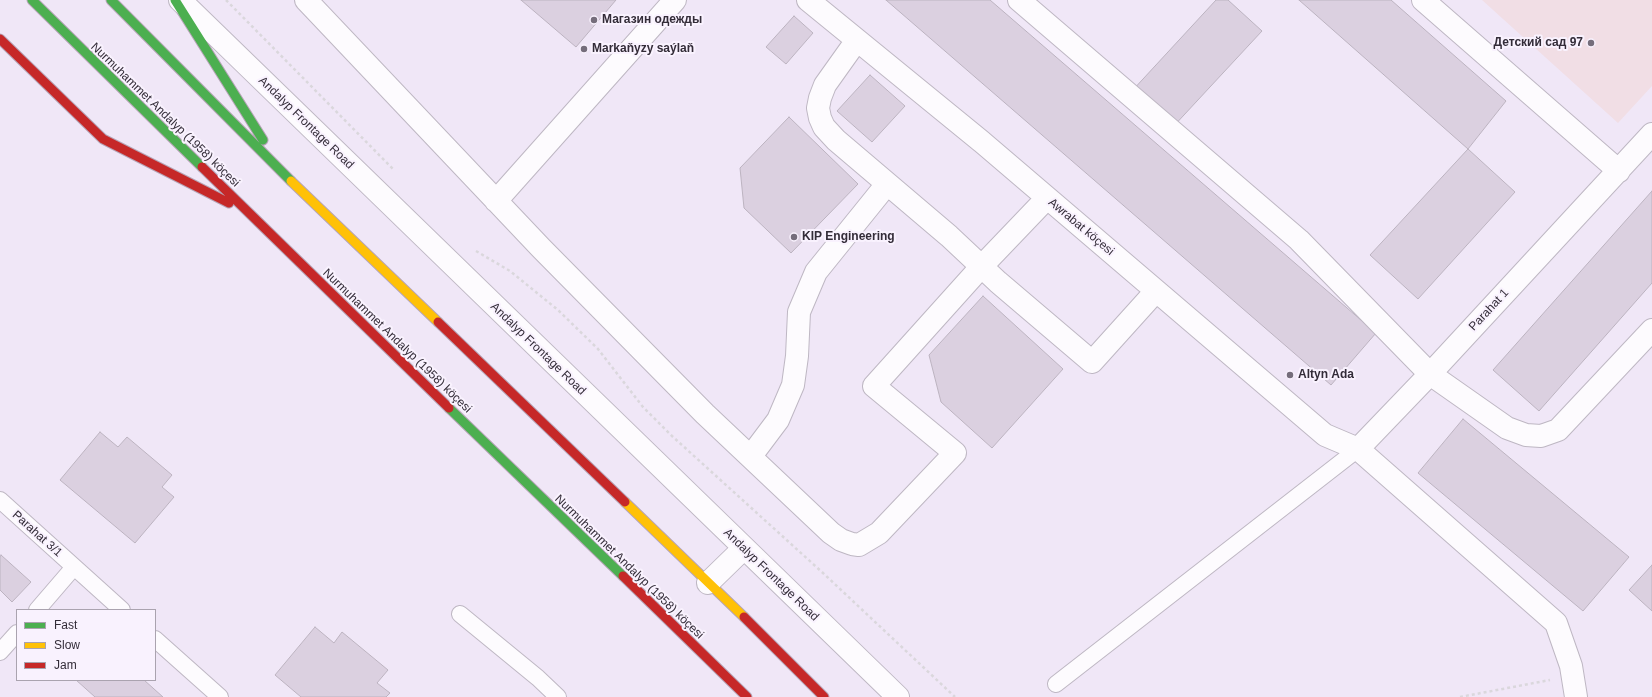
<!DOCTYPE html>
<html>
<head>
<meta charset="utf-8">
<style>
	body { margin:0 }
	#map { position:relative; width:1652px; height:697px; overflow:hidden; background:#f0e7f7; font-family:Helvetica,sans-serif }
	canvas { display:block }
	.legend { position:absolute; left:16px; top:609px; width:140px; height:72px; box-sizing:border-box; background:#f9f2fe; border:1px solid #aaa3af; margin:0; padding:5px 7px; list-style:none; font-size:12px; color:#332c38 }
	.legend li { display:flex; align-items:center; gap:8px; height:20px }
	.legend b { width:20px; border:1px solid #aaa3af }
</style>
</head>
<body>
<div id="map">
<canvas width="1652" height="697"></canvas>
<ul class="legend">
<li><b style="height:5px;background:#4caf50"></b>Fast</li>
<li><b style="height:5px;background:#ffc107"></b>Slow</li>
<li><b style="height:5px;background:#c62828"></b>Jam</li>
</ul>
</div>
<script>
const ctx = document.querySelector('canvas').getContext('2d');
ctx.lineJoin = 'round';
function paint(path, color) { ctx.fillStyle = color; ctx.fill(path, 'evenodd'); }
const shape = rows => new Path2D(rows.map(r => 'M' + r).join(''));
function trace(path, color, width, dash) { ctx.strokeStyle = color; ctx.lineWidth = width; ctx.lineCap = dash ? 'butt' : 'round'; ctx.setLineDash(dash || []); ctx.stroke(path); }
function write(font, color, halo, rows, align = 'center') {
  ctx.font = font + ' Helvetica,sans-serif'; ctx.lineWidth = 4; ctx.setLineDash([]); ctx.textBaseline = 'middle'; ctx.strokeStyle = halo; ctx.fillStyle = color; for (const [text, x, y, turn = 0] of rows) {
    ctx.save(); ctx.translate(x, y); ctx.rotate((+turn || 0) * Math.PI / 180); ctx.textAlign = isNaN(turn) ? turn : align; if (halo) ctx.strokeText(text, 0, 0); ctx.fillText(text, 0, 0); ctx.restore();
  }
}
paint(shape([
	[1482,0,1652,0,1652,86,1618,123]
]), '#f1dee5');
const building = shape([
	[521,0,616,0,576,47,521,0],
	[886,0,990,0,1376,333,1331,385,886,0],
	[1216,0,1228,0,1262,31,1171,129,1131,92,1216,0],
	[1299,0,1391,0,1506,101,1468,149,1299,0],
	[794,16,813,33,786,64,766,47,794,16],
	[870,75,905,106,872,142,837,111,870,75],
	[789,117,858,184,791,253,744,208,740,168,789,117],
	[1468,149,1515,192,1418,299,1370,255,1468,149],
	[1652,191,1652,283,1539,411,1493,370,1652,191],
	[983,296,1063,369,992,448,941,402,929,355,983,296],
	[1463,419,1629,557,1583,611,1418,473,1463,419],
	[100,432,118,447,127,437,172,475,162,487,174,497,135,543,60,480,100,432],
	[1,555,31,582,12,602,0,590,0,557,1,555],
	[1652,565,1652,611,1629,590,1652,565],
	[315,627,334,643,342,632,388,670,377,683,390,693,386,697,301,697,275,675,315,627],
	[76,680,144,680,163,697,95,697,76,680]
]);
paint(building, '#dbd0e0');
trace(building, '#bcb3c0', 1);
const lane = shape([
	[0,500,122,610],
	[37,610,74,567],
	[460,614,538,678,558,697],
	[155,639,220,697],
	[0,652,17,633],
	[1056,684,1358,449]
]);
const street = shape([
	[180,0,898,697],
	[306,0,541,248,705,414,831,533,841,540,852,544,859,545,879,533,955,453,874,386,981,267,1047,198],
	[808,0,982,142,1325,435,1358,449,1556,623,1571,666,1576,697],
	[1019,0,1299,240,1430,374,1507,428,1526,435,1541,436,1558,430,1652,330],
	[1423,0,1619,171],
	[857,40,825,85,820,98,818,108,820,118,824,127,836,140,949,236,998,282,1092,362,1156,291],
	[496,201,675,0],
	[1358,449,1430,374,1652,134],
	[751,456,778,420,793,385,797,356,799,312,816,272,887,184],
	[708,583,743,549]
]);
const fast = shape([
	[32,0,202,167],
	[111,0,291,181],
	[175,0,263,140],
	[449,408,623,576]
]);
const slow = shape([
	[291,181,438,322],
	[625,502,744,617]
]);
const jam = shape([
	[0,39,103,139,229,203],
	[202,167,449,408],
	[438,322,625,502],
	[623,576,747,697],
	[744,617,824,697]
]);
trace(lane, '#beb7c3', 18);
trace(street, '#beb7c3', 24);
trace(fast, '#b6a5b7', 11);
trace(slow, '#b6a5b7', 11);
trace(jam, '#b6a5b7', 11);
trace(shape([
	[226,0,394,170],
	[476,251,510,271,558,310,598,349,643,407,672,436,823,573,955,697],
	[1460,697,1550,680]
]), '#dad7dc', 2.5, [3, 3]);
trace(lane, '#fdfbfe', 16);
trace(street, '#fdfbfe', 22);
trace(fast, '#4caf50', 9);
trace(slow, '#ffc107', 9);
trace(jam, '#c62828', 9);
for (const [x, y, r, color] of [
	[594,20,4,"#756d7b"],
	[1591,43,4,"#756d7b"],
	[584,49,4,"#756d7b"],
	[794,237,4,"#756d7b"],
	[1290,375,4,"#756d7b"]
]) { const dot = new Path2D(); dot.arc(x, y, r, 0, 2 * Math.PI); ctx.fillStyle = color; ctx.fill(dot); trace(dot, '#f9f2fe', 1.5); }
write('bold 12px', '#332c38', '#f9f2fe', [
	["Магазин одежды",602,20],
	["Детский сад 97",1583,43,"right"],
	["Markaňyzy saýlaň",592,49],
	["KIP Engineering",802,237],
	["Altyn Ada",1298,375]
], 'left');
write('12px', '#332c38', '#f9f2fe', [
	["Nurmuhammet Andalyp (1958) köçesi",165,115,44],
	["Andalyp Frontage Road",306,123,44],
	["Awrabat köçesi",1081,227,40],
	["Parahat 1",1489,310,-47],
	["Nurmuhammet Andalyp (1958) köçesi",397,341,44],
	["Andalyp Frontage Road",538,349,44],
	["Parahat 3/1",37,534,42],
	["Nurmuhammet Andalyp (1958) köçesi",629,567,44],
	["Andalyp Frontage Road",771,575,44]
]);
</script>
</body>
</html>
